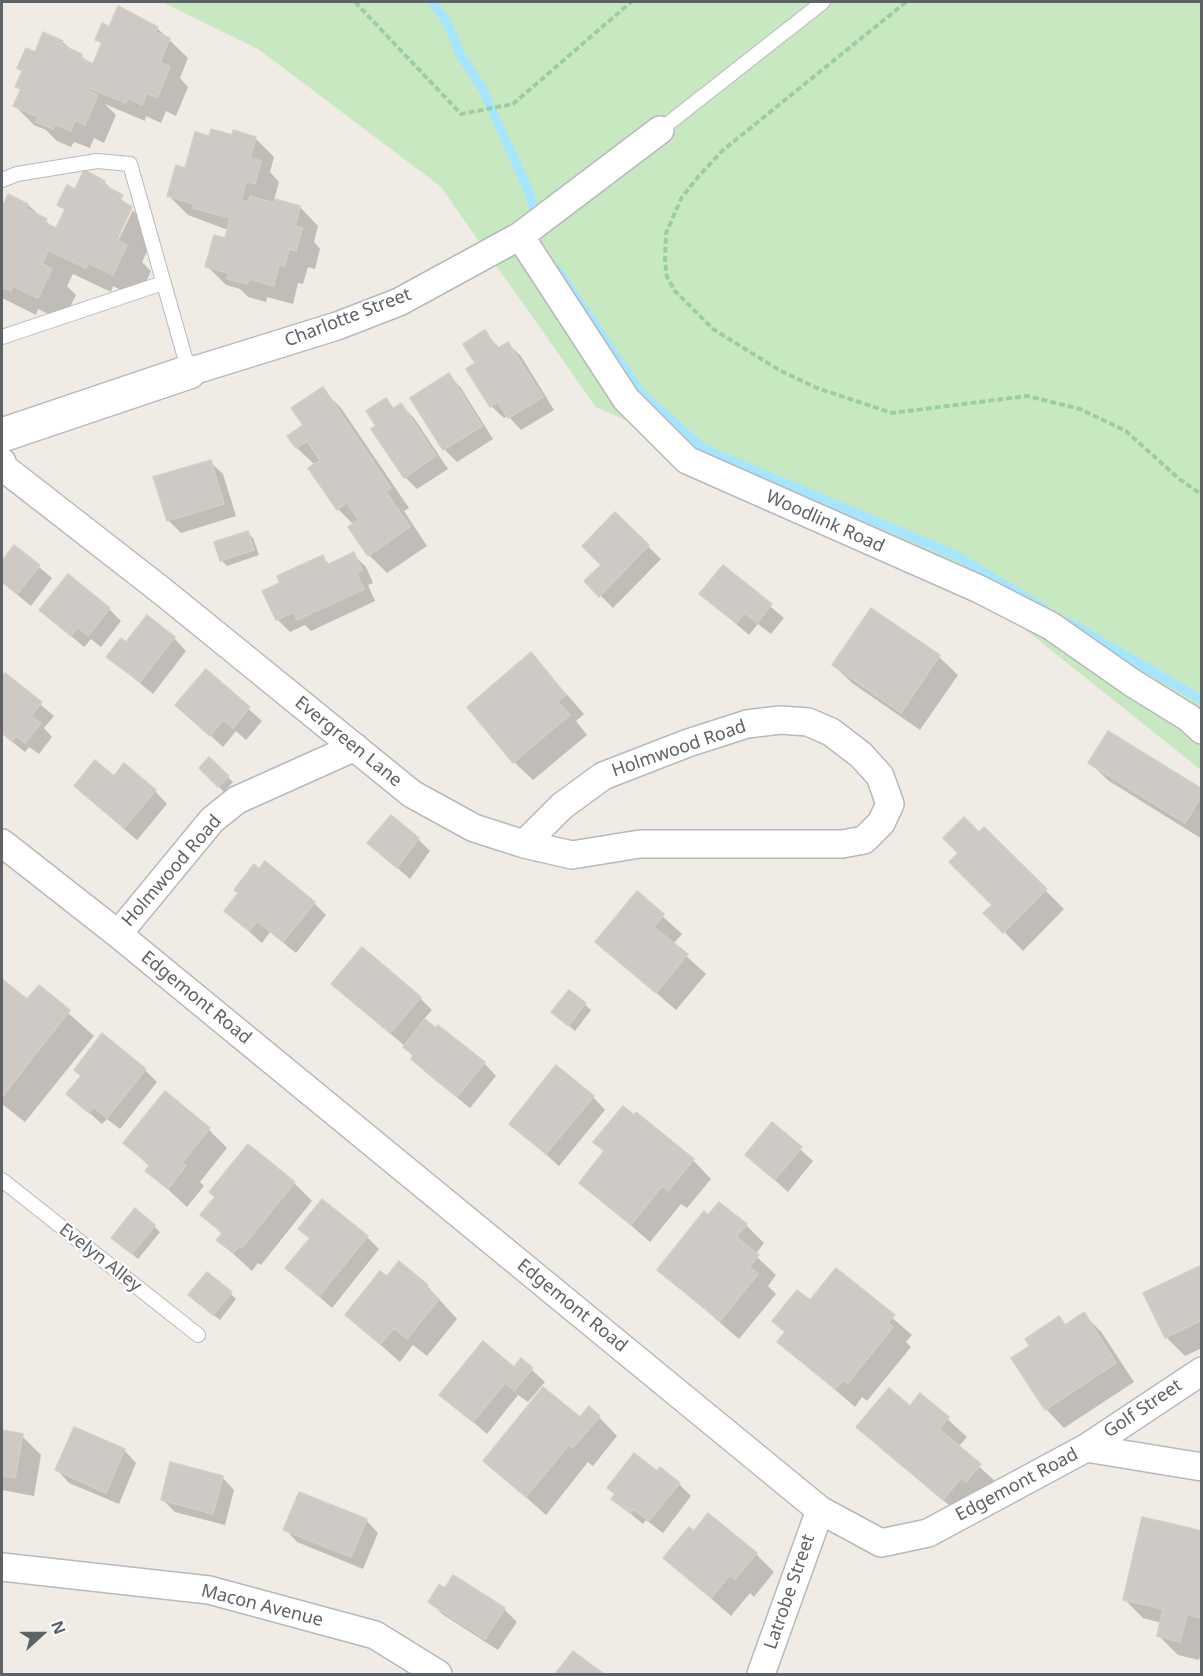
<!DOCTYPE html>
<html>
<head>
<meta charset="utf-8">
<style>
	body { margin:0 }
	#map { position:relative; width:1203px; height:1676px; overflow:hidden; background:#f0ece5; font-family:"Noto Sans",sans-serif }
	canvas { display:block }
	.frame { position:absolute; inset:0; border:3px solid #5d6266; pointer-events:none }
	.north { position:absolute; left:12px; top:1604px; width:60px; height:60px; -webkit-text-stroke:4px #fff; paint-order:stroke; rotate:69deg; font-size:16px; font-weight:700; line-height:24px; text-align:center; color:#5d6266 }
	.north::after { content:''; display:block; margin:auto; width:21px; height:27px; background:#5d6266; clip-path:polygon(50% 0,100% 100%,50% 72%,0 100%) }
</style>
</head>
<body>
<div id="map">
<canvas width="1203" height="1676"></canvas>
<div class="frame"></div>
<div class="north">N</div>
</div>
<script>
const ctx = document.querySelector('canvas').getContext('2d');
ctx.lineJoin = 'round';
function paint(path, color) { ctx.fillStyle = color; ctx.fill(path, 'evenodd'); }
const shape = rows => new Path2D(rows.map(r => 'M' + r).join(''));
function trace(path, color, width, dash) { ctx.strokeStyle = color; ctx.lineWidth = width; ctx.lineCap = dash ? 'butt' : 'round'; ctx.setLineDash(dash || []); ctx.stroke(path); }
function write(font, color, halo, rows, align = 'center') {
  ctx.font = font + ' "Noto Sans",sans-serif'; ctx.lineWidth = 4.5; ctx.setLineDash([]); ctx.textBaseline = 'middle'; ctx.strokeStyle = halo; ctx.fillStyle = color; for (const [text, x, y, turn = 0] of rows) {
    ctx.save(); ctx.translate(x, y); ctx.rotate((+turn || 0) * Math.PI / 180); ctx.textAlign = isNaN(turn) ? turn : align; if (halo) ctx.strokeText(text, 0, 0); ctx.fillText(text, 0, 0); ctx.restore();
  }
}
paint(shape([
	[162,2,1201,2,1201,770,1027,631,909,546,596,407,440,186,258,49]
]), '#c7e8c1');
paint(shape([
	[157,28,188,58,180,78,188,87,176,116,166,111,161,123,146,116,145,121,105,104,116,115,104,143,94,138,90,148,74,142,71,147,57,141,46,130,34,125,15,106,21,91,17,86,23,72,19,68,36,54,62,42,94,66,102,45,97,39,110,29],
	[233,137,255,138,274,157,270,172,279,182,274,200,300,207,318,226,314,242,320,249,315,269,308,267,303,284,298,283,293,304,267,297,266,302,248,297,240,289,226,285,207,266,226,240,228,230,188,215,169,196,210,138],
	[104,182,156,233,142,262,151,271,138,299,113,286,111,292,73,274,67,286,76,295,63,321,38,309,36,315,2,298,2,212,9,196,28,205,57,231,66,211,59,205,76,191],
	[129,210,133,210,115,247,112,246],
	[485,332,500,349,508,344,521,356,554,410,521,430,508,416,504,418,491,406,477,364],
	[449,375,461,388,493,439,457,462,445,450,412,399],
	[322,389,341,408,409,508,404,511,427,546,387,573,369,555,354,525,338,509,315,465,297,448],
	[386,400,395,409,401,405,414,418,448,469,417,489,405,477],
	[210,462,223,474,236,516,181,533,168,520],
	[615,514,661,559,613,608,586,581,603,565],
	[247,532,253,538,259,555,227,566,221,560],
	[15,547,52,578,31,606,2,582,2,564],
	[353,554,366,567,373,583,368,585,375,601,311,631,305,625,290,632,277,619,282,584,322,557,330,565],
	[723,567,784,618,771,634,758,624,749,635,701,594],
	[109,609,121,621,101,647,91,639,84,647,41,610],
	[174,638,186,651,153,694,108,657,126,644],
	[531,654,584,714,576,721,587,735,533,780,514,762],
	[939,657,958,675,920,730,852,683,833,665],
	[206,671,262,721,246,740,236,731,223,747,177,705],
	[5,675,54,716,44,728,52,737,39,754,29,747,25,752,2,734,2,680],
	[209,759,233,782,224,792,201,768],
	[1090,763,1202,791,1202,839,1109,781],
	[114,778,155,791,167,804,137,840,88,798],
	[984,829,1064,909,1023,951,986,913,994,905,979,834],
	[418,839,430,851,410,879,369,843],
	[637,893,682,934,673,944,706,974,676,1010,597,942],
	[314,903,326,915,296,953,270,932,262,943,226,911],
	[2,980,28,1001,39,987,94,1036,25,1122,2,1104],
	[570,992,591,1010,575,1031,559,1018],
	[345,996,420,998,432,1010,423,1020,484,1063,496,1076,470,1108,425,1072,405,1046],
	[145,1070,157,1082,120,1129,107,1119,102,1124,68,1094],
	[593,1097,605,1110,559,1166,511,1124],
	[772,1124,813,1161,788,1192,747,1155],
	[209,1130,227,1148,200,1182,204,1186,187,1207,147,1170,150,1167,125,1143],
	[606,1152,693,1160,711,1179,687,1208,681,1204,650,1242,581,1182],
	[294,1183,312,1201,261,1265,258,1263,252,1271,218,1240,223,1235,202,1215],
	[709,1217,746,1225,764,1243,755,1255,776,1275,768,1286,776,1294,739,1339,659,1270],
	[154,1226,160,1232,138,1259,119,1243],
	[300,1228,367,1237,379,1249,332,1308,287,1268,311,1239],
	[1202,1267,1202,1348,1185,1356,1166,1337],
	[837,1270,912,1335,906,1342,911,1347,867,1401,862,1397,855,1407,779,1341,786,1333,774,1321,810,1302],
	[387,1278,427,1286,457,1319,427,1356,413,1345,400,1362,347,1315],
	[231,1294,236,1299,220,1320,196,1301],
	[1084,1314,1102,1333,1134,1382,1064,1428,1046,1409,1032,1346,1059,1318,1066,1325],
	[521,1360,545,1382,528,1402,518,1395,487,1434,441,1394,515,1369],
	[921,1395,967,1437,958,1447,998,1484,963,1517,858,1427,910,1408],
	[599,1417,617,1436,593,1466,588,1462,546,1515,485,1461,580,1419],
	[2,1432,22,1436,41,1455,34,1496,2,1490],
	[124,1450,136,1463,119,1504,69,1483,57,1470],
	[657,1473,679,1484,691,1496,663,1533,646,1520,643,1524,613,1499],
	[222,1477,234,1490,225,1525,175,1512,162,1499],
	[366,1520,378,1533,363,1569,297,1542,285,1529],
	[694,1533,756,1554,774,1572,754,1597,750,1593,731,1616,665,1558],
	[1202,1533,1202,1649,1199,1660,1178,1655,1159,1636,1162,1623,1143,1618,1124,1599],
	[454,1577,504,1609,517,1622,498,1650,442,1614,430,1601,445,1590],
	[573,1653,601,1674,557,1674]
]), '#0003');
trace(shape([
	[432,2,446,20,461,56,482,88,530,194,535,219],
	[557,269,641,393,704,449,955,555,1044,608],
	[1066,621,1202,700]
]), '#a6e5ff', 9);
const building = shape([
	[118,6,158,27,155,32,170,38,160,62,170,67,157,98,147,93,142,105,128,98,126,103,89,88,88,91,98,95,85,125,75,120,71,131,55,124,53,129,36,122,38,117,13,106,21,89,15,87,22,71,17,68,26,48,35,52,43,32,63,41,61,45,82,54,81,58,93,64,102,42,95,40,102,23,109,27,118,6],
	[211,129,232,135,233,130,256,137,250,158,261,161,255,184,246,181,241,200,249,202,250,196,274,203,275,199,300,206,295,226,302,228,296,251,289,249,285,266,279,265,274,286,249,279,247,284,227,279,229,273,205,267,214,235,225,238,230,218,193,208,194,204,167,196,176,165,185,168,195,132,209,136,211,129],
	[84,170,105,181,103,185,123,195,120,200,132,207,117,240,127,245,113,275,88,263,86,268,48,250,42,264,52,269,38,298,13,286,11,291,2,287,2,208,8,194,28,204,26,209,47,219,45,223,56,228,65,209,57,205,67,185,75,189,84,170],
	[485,330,497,349,508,342,543,397,508,418,498,402,490,407,466,369,475,363,463,344,485,330],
	[449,373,482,426,443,450,410,398,449,373],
	[323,387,391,488,386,492,410,527,368,556,348,527,359,520,347,503,337,510,308,468,320,460,307,441,296,448,287,436,303,425,291,408,323,387],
	[386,398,393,409,401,403,436,456,404,478,371,429,376,426,366,411,386,398],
	[211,460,224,504,167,521,153,477,211,460],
	[615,512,649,545,599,597,584,581,601,565,582,546,615,512],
	[248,531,254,550,220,561,214,542,248,531],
	[14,545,40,565,17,594,2,582,2,561,14,545],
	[354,552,362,570,356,573,364,589,297,620,294,612,276,620,262,591,280,583,277,576,323,555,327,565,354,552],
	[723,565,772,604,757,623,745,613,736,623,699,594,723,565],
	[68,574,110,608,88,636,78,627,71,636,39,610,68,574],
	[871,608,940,655,901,713,832,665,871,608],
	[147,615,175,637,140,682,106,657,121,638,126,642,147,615],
	[531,652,566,695,558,702,570,715,513,763,467,707,531,652],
	[206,669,250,707,233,728,223,720,210,736,175,705,206,669],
	[5,673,42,702,31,716,41,723,25,743,16,736,12,741,2,733,2,677,5,673],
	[1108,731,1202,789,1202,795,1185,823,1088,763,1108,731],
	[209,757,229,776,218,787,199,768,209,757],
	[95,760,114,776,124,763,156,790,124,828,74,786,95,760],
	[391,815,419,838,397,868,367,843,391,815],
	[964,817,979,832,984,827,1047,889,1003,933,983,913,992,905,949,862,958,853,943,838,964,817],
	[265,861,315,902,283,942,257,921,249,931,224,911,238,893,234,890,254,864,259,869,265,861],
	[637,891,664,914,654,927,688,954,656,993,595,942,637,891],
	[362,947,421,997,390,1033,331,984,362,947],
	[2,979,27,999,39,985,70,1010,2,1097,2,979],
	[569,990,586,1003,568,1026,551,1012,569,990],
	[425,1019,436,1028,438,1025,485,1062,457,1097,411,1059,413,1055,403,1047,425,1019],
	[102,1033,146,1069,107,1118,93,1107,89,1113,66,1094,81,1076,74,1070,102,1033],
	[556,1065,594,1096,546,1154,509,1124,556,1065],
	[165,1091,210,1128,182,1163,186,1166,168,1189,145,1171,150,1165,123,1143,165,1091],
	[623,1106,634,1115,636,1112,694,1159,668,1191,662,1186,631,1225,579,1183,604,1151,593,1142,623,1106],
	[772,1122,802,1147,775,1180,745,1155,772,1122],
	[248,1144,295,1182,242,1248,239,1246,233,1253,216,1240,223,1233,200,1215,215,1197,209,1192,248,1144],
	[322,1199,368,1236,319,1296,285,1268,310,1238,298,1229,322,1199],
	[719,1202,747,1224,736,1237,759,1255,749,1267,758,1274,720,1321,657,1270,704,1211,708,1215,719,1202],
	[135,1208,155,1225,132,1254,111,1238,135,1208],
	[399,1261,428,1285,426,1288,439,1299,407,1339,394,1328,380,1344,345,1315,380,1271,387,1276,399,1261],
	[1202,1265,1202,1320,1165,1338,1143,1293,1202,1265],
	[836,1268,895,1315,888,1323,893,1327,848,1383,843,1380,835,1389,777,1342,785,1332,772,1321,797,1290,810,1300,836,1268],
	[207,1272,232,1292,213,1315,188,1295,207,1272],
	[1084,1312,1116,1363,1045,1410,1011,1358,1030,1346,1025,1339,1059,1316,1065,1325,1084,1312],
	[483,1341,514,1367,521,1358,533,1368,514,1391,505,1383,473,1422,439,1395,483,1341],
	[543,1387,580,1417,589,1406,600,1416,573,1448,569,1445,526,1497,483,1461,543,1387],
	[889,1388,910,1406,920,1393,949,1417,939,1429,981,1464,966,1482,961,1478,943,1500,856,1427,889,1388],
	[74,1427,125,1449,106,1493,55,1470,74,1427],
	[2,1430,23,1434,15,1478,2,1476,2,1430],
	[634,1453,657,1471,660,1467,680,1483,649,1521,633,1509,630,1513,611,1499,615,1494,607,1488,634,1453],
	[170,1462,223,1476,213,1514,161,1500,170,1462],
	[299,1492,367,1519,351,1557,283,1530,299,1492],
	[708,1513,757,1553,735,1579,730,1575,711,1598,663,1558,689,1527,694,1531,708,1513],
	[1142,1517,1202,1531,1202,1618,1187,1615,1180,1642,1157,1636,1163,1609,1123,1600,1142,1517],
	[453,1575,505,1608,485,1639,428,1602,439,1585,445,1588,453,1575],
	[573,1651,604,1674,555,1674,573,1651]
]);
paint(building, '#cdc9c4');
trace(building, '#d5cdc3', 1.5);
const service = shape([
	[660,130,823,2],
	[2,180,17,174,97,161,130,164,189,372],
	[2,337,163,283],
	[2,1180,198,1335]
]);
const minor = shape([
	[520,236,626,399,687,460,979,589,1051,626,1131,682,1189,718,1202,730],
	[189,372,337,326,399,302,520,236,660,130],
	[2,462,4,468,162,591,412,794,474,828,524,844,572,855,640,844,842,844,864,840,881,823,890,804,880,776,861,755,831,732,808,722,780,720,747,724,688,743,603,776,562,806,524,844],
	[2,843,118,934,820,1510,881,1543,928,1533,1086,1448,1202,1467],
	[118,934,212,820,237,800,355,747],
	[1086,1448,1202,1371],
	[2,1567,209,1590,375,1635,438,1674],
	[761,1674,820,1510]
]);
const tertiary = shape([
	[2,435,189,372]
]);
trace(service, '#b6b9bc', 16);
trace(minor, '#b6b9bc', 30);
trace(tertiary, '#b6b9bc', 36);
trace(shape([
	[355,2,461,114,513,104,631,2],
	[906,2,722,151,698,177,682,197,666,233,665,262,667,277,675,291,713,329,779,370,817,388,892,413,1027,396,1080,409,1126,431,1178,478,1202,495]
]), '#9dcea3', 4, [6, 3]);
trace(service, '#fff', 14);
trace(minor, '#fff', 27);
trace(tertiary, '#fff', 33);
write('18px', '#5d6266', '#fff', [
	["Charlotte Street",348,318,-21],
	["Woodlink Road",825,522,24],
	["Evergreen Lane",348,742,39],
	["Holmwood Road",679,749,-19],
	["Holmwood Road",172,871,-49],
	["Edgemont Road",196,998,39],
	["Evelyn Alley",100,1258,38],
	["Edgemont Road",572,1306,39],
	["Golf Street",1143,1409,-34],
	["Edgemont Road",1017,1485,-28],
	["Latrobe Street",790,1592,-71],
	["Macon Avenue",262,1606,14]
]);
</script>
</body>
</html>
